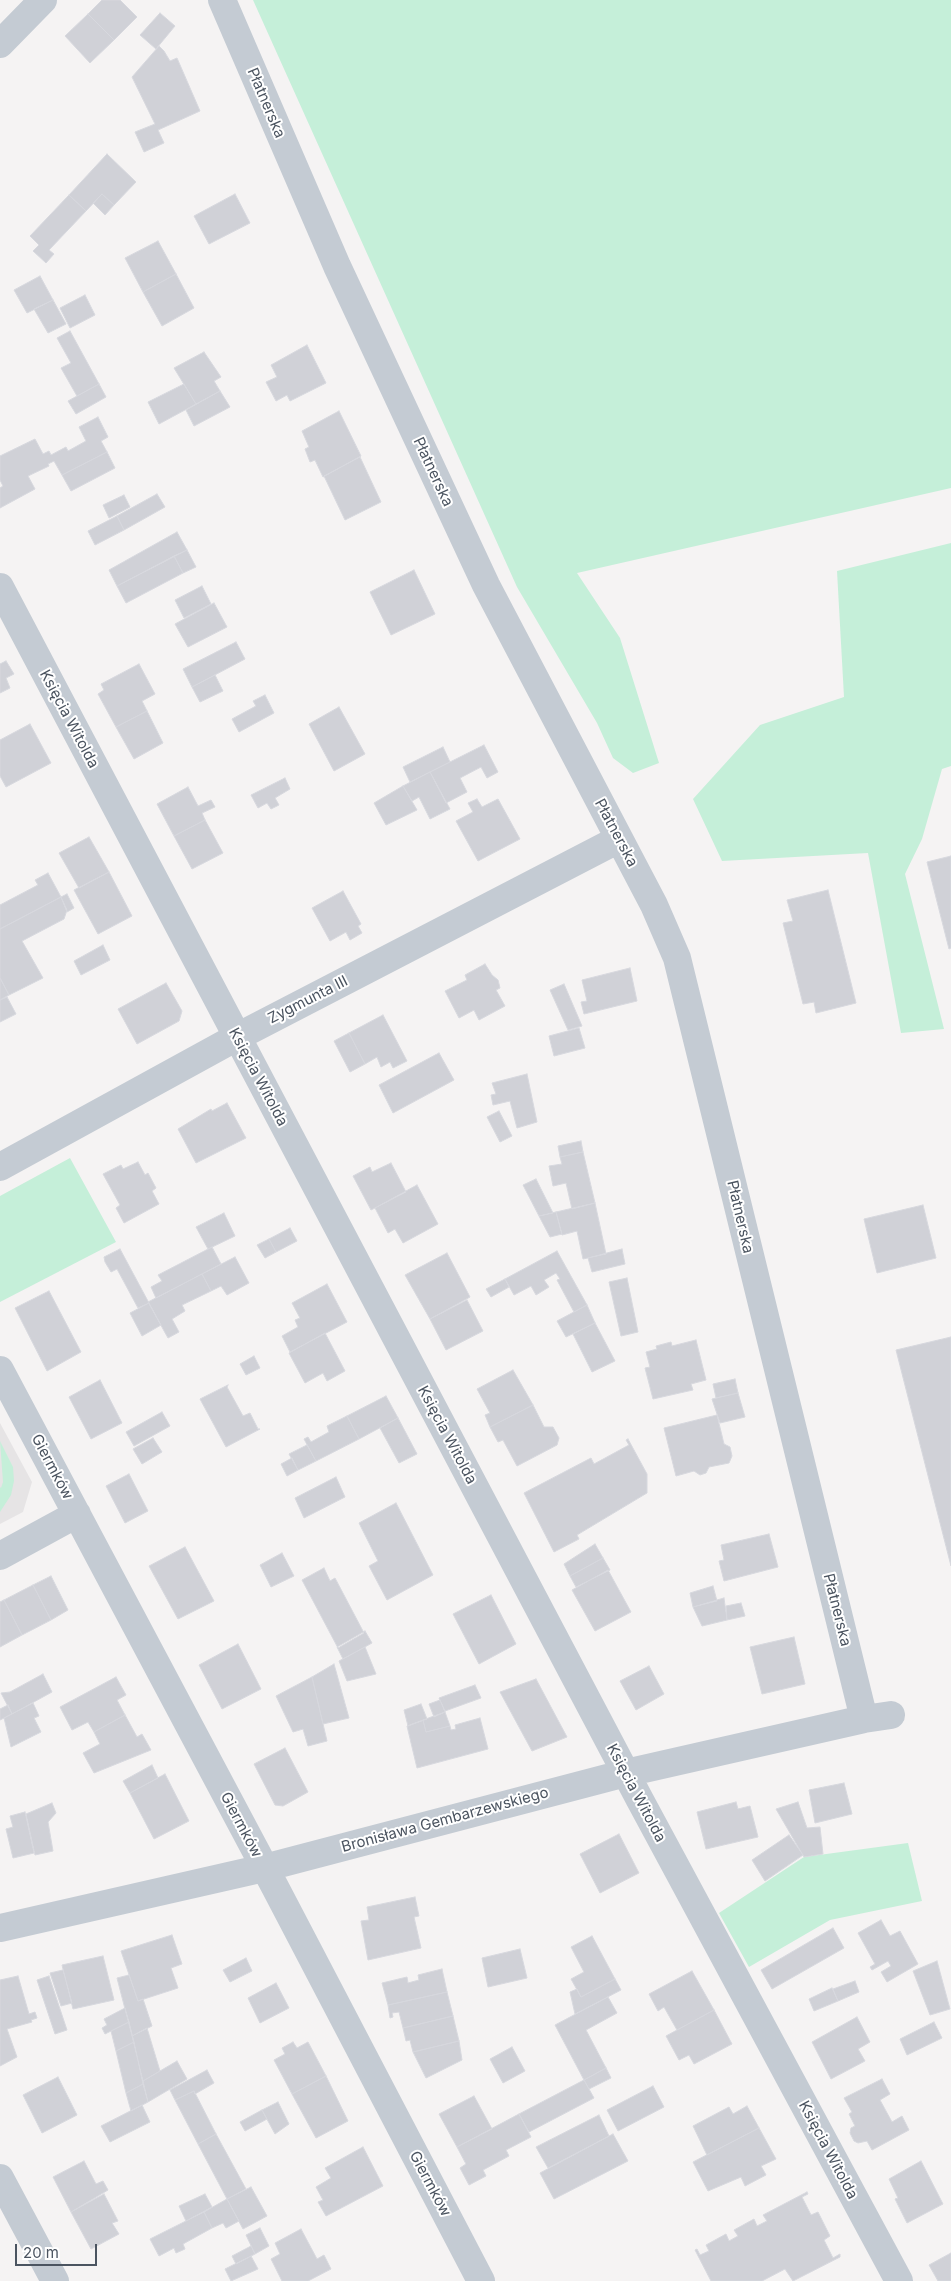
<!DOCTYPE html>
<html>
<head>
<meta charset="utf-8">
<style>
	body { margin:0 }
	#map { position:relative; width:951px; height:2281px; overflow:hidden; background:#f5f3f3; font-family:Inter,sans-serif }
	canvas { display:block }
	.scale { position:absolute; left:15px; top:2244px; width:82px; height:22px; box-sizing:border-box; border:2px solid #4b5460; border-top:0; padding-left:6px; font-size:15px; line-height:18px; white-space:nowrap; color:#4b5460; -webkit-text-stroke:4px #fff; paint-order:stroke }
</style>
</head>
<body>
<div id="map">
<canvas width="951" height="2281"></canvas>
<div class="scale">20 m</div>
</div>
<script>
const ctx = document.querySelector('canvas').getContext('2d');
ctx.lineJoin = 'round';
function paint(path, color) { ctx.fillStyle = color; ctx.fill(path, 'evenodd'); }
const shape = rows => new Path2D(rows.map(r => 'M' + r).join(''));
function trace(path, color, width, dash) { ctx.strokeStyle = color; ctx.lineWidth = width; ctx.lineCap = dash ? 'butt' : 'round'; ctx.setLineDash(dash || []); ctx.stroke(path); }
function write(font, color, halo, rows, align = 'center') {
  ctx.font = font + ' Inter,sans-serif'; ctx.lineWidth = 4; ctx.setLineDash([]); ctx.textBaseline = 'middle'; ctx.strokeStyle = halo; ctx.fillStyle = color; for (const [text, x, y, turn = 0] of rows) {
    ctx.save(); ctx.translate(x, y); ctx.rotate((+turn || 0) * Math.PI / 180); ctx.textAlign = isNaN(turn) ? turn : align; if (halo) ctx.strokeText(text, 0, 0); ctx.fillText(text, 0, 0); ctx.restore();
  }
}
paint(shape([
	[0,1423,32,1482,23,1512,0,1524]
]), '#e6e4e5');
paint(shape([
	[253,0,951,0,951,488,577,573,620,638,659,763,633,773,613,758,597,723,517,587],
	[951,543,951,766,942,769,922,839,905,874,944,1029,901,1033,868,853,722,861,693,799,760,725,844,697,837,571],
	[70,1158,116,1242,0,1302,0,1196],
	[0,1441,13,1467,14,1481,11,1495,0,1512,0,1487,1,1488,3,1482],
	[908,1843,922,1901,830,1920,749,1967,719,1913,804,1857]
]), '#c5efd9');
const building = shape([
	[102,0,120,0,137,17,114,40,88,14,102,0],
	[160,13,175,26,156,49,140,35,160,13],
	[88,14,114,40,90,63,65,36,88,14],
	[159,46,164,51,170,61,177,58,200,111,158,130,164,143,144,152,135,132,155,124,132,77,159,46],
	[107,154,136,182,114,205,102,194,86,211,69,195,107,154],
	[102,194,114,205,105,215,93,203,102,194],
	[235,194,250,223,209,244,194,216,235,194],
	[69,195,86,211,49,250,54,254,46,263,33,251,39,245,30,236,69,195],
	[158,241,176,274,143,292,125,258,158,241],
	[176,274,194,308,162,326,143,292,176,274],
	[40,276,53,300,27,313,14,290,40,276],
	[85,295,95,315,70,328,60,308,85,295],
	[53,300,66,324,48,333,34,309,53,300],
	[70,331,99,384,77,396,61,368,71,363,57,338,70,331],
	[307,345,326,383,290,401,287,395,276,401,266,382,277,377,271,365,307,345],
	[204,352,221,377,214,381,220,391,196,404,174,368,204,352],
	[99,384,106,397,76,414,68,401,99,384],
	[184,384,196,404,159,424,148,402,184,384],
	[220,391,230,407,194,426,186,410,220,391],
	[339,411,361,456,323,477,315,460,310,462,305,449,309,447,302,431,339,411],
	[98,417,108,437,101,441,107,452,62,475,54,461,48,464,49,466,28,476,35,489,0,508,0,488,3,486,0,480,0,456,35,439,43,454,49,451,51,455,66,447,68,451,86,441,79,427,98,417],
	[107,452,115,468,71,491,62,475,107,452],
	[360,457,381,502,345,520,324,476,360,457],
	[157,494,165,507,124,530,117,516,157,494],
	[124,495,130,507,109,518,103,505,124,495],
	[117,516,124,530,95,545,88,531,117,516],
	[177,532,187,550,117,586,109,570,177,532],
	[187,550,196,567,183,573,174,556,187,550],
	[174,556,183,573,126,603,117,586,174,556],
	[414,570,435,614,391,635,370,592,414,570],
	[202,586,211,604,184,618,175,600,202,586],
	[214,603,227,627,188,647,175,624,214,603],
	[236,642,245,659,192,687,183,669,236,642],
	[6,661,14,674,6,678,10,688,0,693,0,664,6,661],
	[139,664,155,694,142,701,147,711,116,727,98,694,104,690,101,684,139,664],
	[215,675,223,691,200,702,192,687,215,675],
	[265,695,274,713,239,732,232,719,256,706,253,701,265,695],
	[339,707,365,754,334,771,309,724,339,707],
	[147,711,163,743,134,759,116,727,147,711],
	[30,724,51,763,6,787,0,776,0,740,30,724],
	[484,745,498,772,487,778,481,767,460,778,467,792,446,803,430,772,484,745],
	[443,747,450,762,410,782,403,767,443,747],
	[430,772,450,809,430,819,419,797,412,801,403,786,430,772],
	[285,778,290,789,275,798,279,805,271,809,267,803,258,808,251,795,285,778],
	[403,786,417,810,386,825,374,803,403,786],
	[188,787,198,806,211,800,215,807,202,813,205,820,174,836,157,804,188,787],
	[477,799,482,807,498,799,520,839,478,861,456,821,473,812,468,803,477,799],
	[205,820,223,853,192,869,174,836,205,820],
	[89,837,109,872,79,888,59,853,89,837],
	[951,856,951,948,949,949,927,862,951,856],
	[109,872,132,916,98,934,74,890,109,872],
	[48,873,61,897,0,929,0,905,38,885,35,880,48,873],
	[828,890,856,1003,816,1013,814,1002,803,1004,783,923,793,921,787,900,828,890],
	[343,891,361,924,358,926,362,933,350,940,346,932,330,941,312,908,343,891],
	[67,894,74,908,67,912,61,897,67,894],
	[61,897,67,910,64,919,22,941,43,978,9,995,0,978,0,929,61,897],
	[103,945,110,960,81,975,74,961,103,945],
	[485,964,492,975,498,980,500,988,496,990,505,1006,479,1020,474,1010,459,1018,445,991,467,980,465,975,485,964],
	[630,968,637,1001,584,1014,581,1002,587,1001,582,980,630,968],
	[0,978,9,995,0,1000,0,978],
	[166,983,182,1011,179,1021,137,1044,118,1009,166,983],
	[564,984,582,1026,568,1030,550,990,564,984],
	[7,997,16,1014,0,1022,0,1000,7,997],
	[383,1015,407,1061,393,1068,390,1062,381,1067,377,1057,365,1064,349,1033,383,1015],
	[579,1028,585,1048,554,1056,549,1036,579,1028],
	[349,1033,365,1064,350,1072,334,1041,349,1033],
	[439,1053,454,1080,393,1113,379,1085,439,1053],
	[527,1074,537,1122,517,1128,510,1101,493,1105,491,1095,496,1094,492,1083,527,1074],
	[227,1103,246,1138,196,1163,178,1129,211,1109,212,1111,227,1103],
	[499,1111,512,1136,500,1142,487,1117,499,1111],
	[581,1141,583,1152,560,1157,558,1146,581,1141],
	[583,1152,595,1203,572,1209,566,1183,553,1186,549,1166,562,1164,560,1157,583,1152],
	[138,1162,145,1175,148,1173,156,1188,152,1191,159,1204,124,1223,116,1208,120,1205,103,1174,121,1165,123,1169,138,1162],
	[391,1163,406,1192,371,1210,353,1176,370,1167,372,1172,391,1163],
	[536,1179,553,1213,539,1216,523,1185,536,1179],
	[417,1185,438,1224,403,1243,395,1229,388,1233,375,1208,417,1185],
	[595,1203,606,1254,583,1259,577,1231,562,1235,556,1212,595,1203],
	[923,1205,936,1258,877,1273,864,1219,923,1205],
	[556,1212,562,1234,550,1237,539,1216,556,1212],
	[224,1213,235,1236,208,1249,196,1227,224,1213],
	[290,1228,297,1241,276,1252,269,1239,290,1228],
	[269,1239,276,1252,265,1258,257,1245,269,1239],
	[212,1247,221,1264,156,1298,151,1287,162,1281,158,1275,212,1247],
	[120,1249,149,1303,138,1308,117,1269,111,1272,105,1262,104,1257,120,1249],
	[622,1249,625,1264,592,1272,588,1258,622,1249],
	[557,1251,587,1305,574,1312,557,1280,560,1279,556,1273,544,1280,549,1287,536,1295,531,1286,514,1295,505,1279,557,1251],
	[447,1253,470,1297,430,1319,405,1275,447,1253],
	[235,1257,249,1283,227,1295,221,1286,211,1291,202,1274,235,1257],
	[202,1274,211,1291,182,1305,185,1311,172,1319,179,1332,168,1338,148,1302,202,1274],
	[627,1278,638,1332,621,1336,609,1282,627,1278],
	[505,1279,509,1287,491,1297,486,1289,505,1279],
	[327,1284,347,1322,290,1352,282,1336,298,1327,295,1320,300,1318,292,1303,327,1284],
	[49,1291,81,1352,47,1371,15,1308,49,1291],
	[467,1300,483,1331,446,1350,430,1319,467,1300],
	[149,1303,161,1325,142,1336,130,1313,149,1303],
	[587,1305,595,1323,566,1337,557,1321,587,1305],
	[595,1323,615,1361,592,1372,573,1334,595,1323],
	[325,1333,345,1371,327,1381,323,1373,305,1383,289,1353,325,1333],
	[951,1337,951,1566,896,1350,951,1337],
	[696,1340,706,1380,691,1384,693,1390,653,1399,645,1368,650,1367,646,1352,657,1349,656,1346,671,1342,672,1346,696,1340],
	[254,1356,260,1368,246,1375,240,1364,254,1356],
	[513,1370,533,1405,490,1427,485,1415,490,1413,477,1389,513,1370],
	[735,1379,738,1393,716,1398,713,1384,735,1379],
	[100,1380,122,1423,91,1439,69,1397,100,1380],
	[228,1385,227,1387,243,1416,250,1413,258,1429,260,1429,226,1447,200,1399,228,1385],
	[738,1393,745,1417,720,1423,712,1399,738,1393],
	[386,1396,398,1418,359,1439,347,1416,386,1396],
	[533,1405,544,1427,553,1427,559,1438,557,1445,517,1466,503,1440,498,1442,490,1427,533,1405],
	[162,1412,170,1426,134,1446,126,1432,162,1412],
	[717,1415,724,1444,730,1447,732,1456,729,1463,709,1467,706,1473,700,1475,694,1471,676,1476,664,1428,717,1415],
	[347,1416,359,1439,316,1461,304,1439,308,1437,311,1442,329,1432,327,1426,347,1416],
	[398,1418,417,1454,399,1463,380,1428,398,1418],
	[153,1438,162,1452,142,1464,133,1449,153,1438],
	[628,1439,647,1474,647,1493,577,1535,579,1539,554,1552,524,1493,591,1458,594,1464,629,1445,626,1440,628,1439],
	[307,1445,316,1461,298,1470,289,1454,307,1445],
	[292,1458,298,1470,287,1476,281,1464,292,1458],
	[129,1474,148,1511,125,1523,106,1486,129,1474],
	[336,1477,345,1497,304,1518,295,1498,336,1477],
	[396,1503,433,1575,387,1600,369,1566,378,1561,359,1523,396,1503],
	[769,1534,778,1567,724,1581,719,1561,724,1560,721,1545,769,1534],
	[595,1544,603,1558,570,1576,564,1564,595,1544],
	[185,1547,214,1601,178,1619,149,1566,185,1547],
	[282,1553,294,1576,271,1587,260,1565,282,1553],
	[603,1558,610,1570,576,1587,570,1576,603,1558],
	[324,1568,330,1581,335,1578,364,1633,338,1648,302,1580,324,1568],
	[608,1570,631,1612,595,1631,572,1590,608,1570],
	[51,1576,68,1610,51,1620,33,1585,51,1576],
	[33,1585,51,1620,22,1635,4,1600,33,1585],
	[713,1586,717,1601,693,1607,690,1593,713,1586],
	[491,1595,516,1644,479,1664,453,1614,491,1595],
	[724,1598,727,1620,702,1626,693,1607,724,1598],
	[4,1600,22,1635,0,1647,0,1602,4,1600],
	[741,1603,745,1616,727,1620,726,1606,741,1603],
	[365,1631,372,1643,343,1659,337,1647,365,1631],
	[794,1637,805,1684,762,1694,750,1647,794,1637],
	[238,1644,261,1689,222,1709,199,1665,238,1644],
	[365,1647,376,1674,347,1681,339,1661,365,1647],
	[334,1664,349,1718,323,1724,312,1677,334,1664],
	[649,1666,664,1694,636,1710,620,1681,649,1666],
	[43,1674,52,1692,12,1714,1,1693,10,1692,43,1674],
	[116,1677,126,1695,117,1700,125,1715,94,1732,88,1722,72,1730,60,1707,116,1677],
	[312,1677,327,1741,308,1746,303,1729,293,1732,276,1696,312,1677],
	[536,1679,567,1737,532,1751,500,1692,536,1679],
	[475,1685,481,1698,445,1711,439,1698,475,1685],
	[440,1700,445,1712,434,1717,429,1704,440,1700],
	[33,1703,39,1716,34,1718,41,1732,11,1747,4,1718,33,1703],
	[421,1704,427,1719,408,1726,404,1710,421,1704],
	[8,1705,12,1714,0,1720,0,1709,8,1705],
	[445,1712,450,1726,426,1732,423,1720,445,1712],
	[125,1715,137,1737,142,1734,151,1750,94,1773,83,1753,100,1744,94,1732,125,1715],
	[480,1718,488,1749,417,1768,407,1726,423,1720,426,1732,450,1726,451,1730,456,1729,455,1725,480,1718],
	[285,1748,308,1792,283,1806,275,1805,254,1764,285,1748],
	[152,1765,158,1778,130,1793,123,1781,152,1765],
	[165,1774,189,1821,154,1839,130,1793,165,1774],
	[844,1783,852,1814,815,1823,809,1790,844,1783],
	[736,1802,738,1809,750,1806,758,1837,706,1849,697,1812,736,1802],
	[798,1802,807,1828,820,1827,823,1854,804,1857,776,1809,798,1802],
	[52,1803,56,1813,48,1822,53,1851,35,1855,26,1814,52,1803],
	[25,1812,34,1853,13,1858,6,1829,13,1827,10,1816,25,1812],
	[619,1834,639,1873,600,1893,580,1854,619,1834],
	[789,1835,803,1855,765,1881,752,1860,789,1835],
	[415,1897,419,1916,414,1917,421,1948,368,1960,361,1921,369,1920,367,1907,415,1897],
	[881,1920,890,1936,900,1931,918,1964,887,1982,881,1972,891,1966,888,1961,872,1970,870,1967,875,1964,858,1933,881,1920],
	[833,1928,844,1948,772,1989,761,1970,833,1928],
	[172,1935,182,1964,171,1968,178,1988,138,2001,121,1951,172,1935],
	[592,1936,615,1979,581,1997,571,1979,584,1972,571,1947,592,1936],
	[520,1949,527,1978,488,1987,482,1958,520,1949],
	[103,1956,114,2000,73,2009,62,1965,103,1956],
	[246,1958,252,1971,230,1982,223,1970,246,1958],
	[937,1961,950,2009,930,2015,913,1971,937,1961],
	[442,1969,447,1992,388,2005,382,1983,407,1977,408,1983,419,1980,418,1975,442,1969],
	[63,1970,72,2003,61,2006,50,1973,63,1970],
	[692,1971,714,2010,677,2030,664,2007,658,2011,649,1994,692,1971],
	[129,1975,138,2001,143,1999,152,2026,132,2036,117,1978,129,1975],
	[18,1976,29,2014,35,2012,37,2018,31,2020,32,2022,7,2029,17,2057,0,2066,0,1980,18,1976],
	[49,1976,67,2030,55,2034,37,1980,49,1976],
	[615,1979,621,1990,575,2014,570,1992,577,1989,581,1997,615,1979],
	[855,1981,859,1992,838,2001,833,1989,855,1981],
	[276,1983,289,2008,260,2023,248,1998,276,1983],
	[832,1988,838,2001,814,2011,809,1999,832,1988],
	[447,1992,453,2016,403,2028,399,2012,392,2013,393,2017,390,2018,388,2005,447,1992],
	[608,1997,617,2013,586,2030,606,2068,584,2080,555,2025,608,1997],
	[125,2008,129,2022,105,2034,102,2028,107,2025,104,2019,125,2008],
	[714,2010,732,2044,694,2064,689,2055,679,2060,666,2036,714,2010],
	[453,2016,459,2041,413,2052,410,2040,406,2041,403,2028,453,2016],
	[857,2017,870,2042,858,2049,865,2061,831,2079,812,2042,857,2017],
	[129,2022,134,2042,116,2051,111,2031,129,2022],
	[934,2022,942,2038,907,2055,900,2039,934,2022],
	[147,2028,160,2071,143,2081,132,2036,147,2028],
	[459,2041,462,2060,426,2078,413,2052,459,2041],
	[134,2042,143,2084,126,2093,116,2051,134,2042],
	[293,2042,297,2048,308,2042,326,2076,292,2094,274,2060,285,2054,282,2048,293,2042],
	[512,2047,525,2071,503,2083,490,2059,512,2047],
	[177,2061,187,2079,148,2102,143,2081,177,2061],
	[606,2068,611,2078,589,2089,584,2080,606,2068],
	[207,2070,214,2083,195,2094,194,2091,175,2100,170,2090,207,2070],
	[326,2076,348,2121,316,2138,292,2094,326,2076],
	[58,2077,77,2115,42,2133,23,2095,58,2077],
	[882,2079,890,2094,880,2100,892,2122,902,2116,909,2130,872,2150,867,2141,858,2143,854,2141,850,2133,851,2128,855,2126,849,2114,852,2112,844,2098,882,2079],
	[584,2080,594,2098,529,2132,519,2114,584,2080],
	[143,2084,148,2102,131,2111,126,2093,143,2084],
	[653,2086,664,2107,618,2131,607,2110,653,2086],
	[194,2091,216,2134,198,2144,175,2100,194,2091],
	[474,2096,492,2129,457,2147,439,2114,474,2096],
	[278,2102,289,2124,275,2134,262,2110,278,2102],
	[142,2105,150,2122,110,2142,101,2126,142,2105],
	[747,2106,759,2128,707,2155,693,2126,729,2107,733,2114,747,2106],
	[262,2110,267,2119,245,2131,240,2122,262,2110],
	[519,2114,531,2137,506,2150,509,2156,483,2170,486,2176,469,2185,460,2168,466,2164,457,2147,519,2114],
	[599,2115,609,2136,548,2168,536,2147,599,2115],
	[759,2128,776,2159,761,2166,766,2175,745,2186,741,2177,708,2191,693,2162,759,2128],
	[216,2134,246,2189,227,2199,198,2144,216,2134],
	[613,2134,628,2161,554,2199,540,2173,613,2134],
	[363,2147,383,2186,326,2216,318,2202,323,2200,316,2187,331,2178,325,2168,363,2147],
	[84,2161,96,2184,103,2181,108,2190,71,2212,53,2177,84,2161],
	[921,2161,943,2204,907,2223,895,2199,898,2198,889,2179,921,2161],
	[251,2187,267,2216,243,2229,227,2199,251,2187],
	[807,2192,808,2194,802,2197,811,2215,818,2212,830,2236,824,2240,833,2258,840,2254,840,2257,793,2281,785,2269,762,2281,711,2281,695,2250,697,2249,700,2255,709,2251,706,2245,726,2234,729,2241,738,2236,734,2230,754,2219,757,2226,767,2221,763,2215,807,2192],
	[104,2194,118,2221,112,2223,119,2234,91,2249,71,2212,104,2194],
	[205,2194,212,2207,186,2221,179,2206,205,2194],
	[227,2199,239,2221,226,2228,223,2223,212,2228,204,2212,227,2199],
	[204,2212,212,2228,183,2244,185,2249,176,2253,174,2248,159,2256,150,2239,204,2212],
	[260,2228,269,2246,255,2254,246,2235,260,2228],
	[301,2229,317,2259,324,2255,331,2269,308,2281,282,2281,271,2259,280,2254,275,2243,301,2229],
	[251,2246,255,2254,236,2264,232,2256,251,2246],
	[951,2253,951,2281,938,2281,929,2265,951,2253],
	[251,2256,258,2269,231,2281,225,2269,251,2256]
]);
paint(building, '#d0d1d7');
trace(building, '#d7d8de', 1);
trace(shape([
	[222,0,337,266,486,585,654,905,677,958,864,1719],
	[0,44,43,0],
	[0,587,640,1800,899,2281],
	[0,1167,237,1037,619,839],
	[0,1370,275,1887,481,2281],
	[0,1556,77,1514],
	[0,1928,264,1868,626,1773,864,1719,891,1715],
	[0,2178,55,2281]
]), '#c4cbd3', 28);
write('15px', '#4b5460', '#fff', [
	["Płatnerska",266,103,67],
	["Płatnerska",433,472,65],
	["Księcia Witolda",69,719,62],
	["Płatnerska",616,833,62],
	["Zygmunta III",308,1000,-27],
	["Księcia Witolda",258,1077,62],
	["Płatnerska",740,1217,77],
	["Księcia Witolda",447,1435,62],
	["Giermków",52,1467,62],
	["Płatnerska",837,1610,76],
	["Księcia Witolda",636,1793,62],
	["Bronisława Gembarzewskiego",445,1820,-15],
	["Giermków",241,1825,62],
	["Księcia Witolda",828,2150,62],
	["Giermków",430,2184,62]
]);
</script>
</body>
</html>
